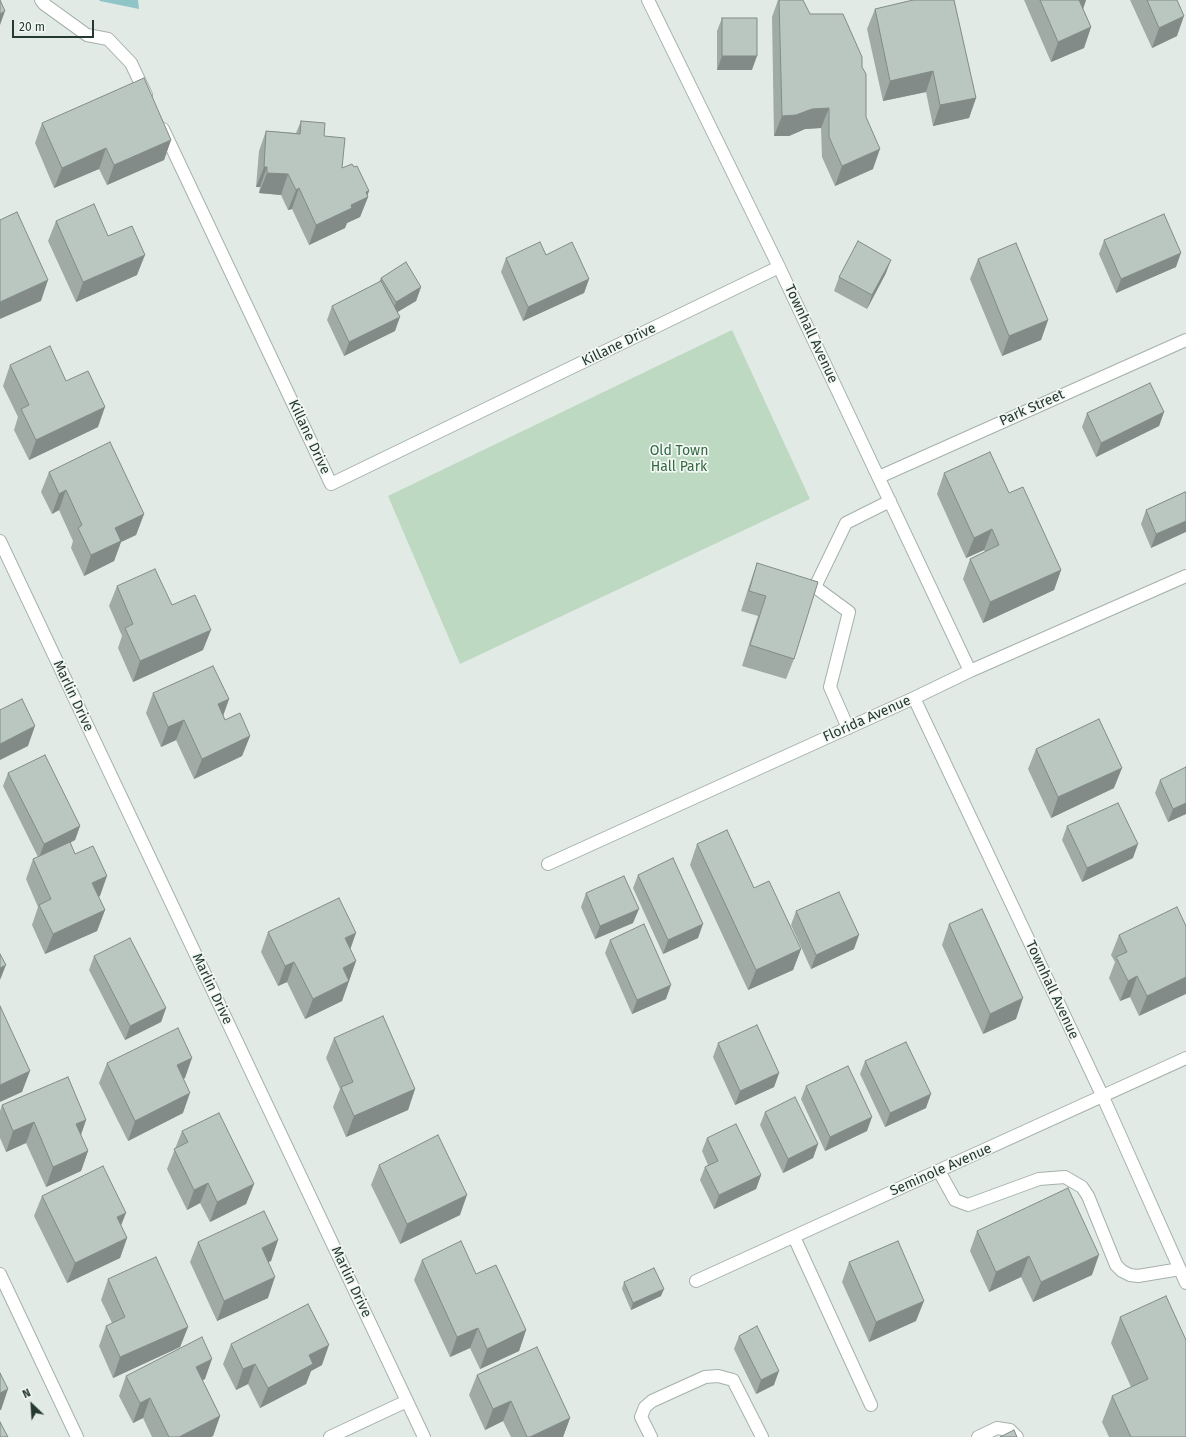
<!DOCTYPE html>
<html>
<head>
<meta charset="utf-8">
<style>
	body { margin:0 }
	#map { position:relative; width:1186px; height:1437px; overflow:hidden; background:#e2eae5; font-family:"Fira Sans",sans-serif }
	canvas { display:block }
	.north { position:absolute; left:12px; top:1385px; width:40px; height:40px; -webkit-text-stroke:3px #f2f7f4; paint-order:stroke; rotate:335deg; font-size:11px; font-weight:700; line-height:16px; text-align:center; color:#243931 }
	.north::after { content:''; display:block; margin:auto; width:14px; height:18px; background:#243931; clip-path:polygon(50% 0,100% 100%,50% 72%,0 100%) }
	.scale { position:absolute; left:12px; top:20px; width:82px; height:18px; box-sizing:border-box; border:2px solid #243931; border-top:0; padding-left:5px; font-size:12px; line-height:14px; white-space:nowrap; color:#243931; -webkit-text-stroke:3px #f2f7f4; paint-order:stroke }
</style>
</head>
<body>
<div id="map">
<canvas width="1186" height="1437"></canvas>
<div class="north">N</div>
<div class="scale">20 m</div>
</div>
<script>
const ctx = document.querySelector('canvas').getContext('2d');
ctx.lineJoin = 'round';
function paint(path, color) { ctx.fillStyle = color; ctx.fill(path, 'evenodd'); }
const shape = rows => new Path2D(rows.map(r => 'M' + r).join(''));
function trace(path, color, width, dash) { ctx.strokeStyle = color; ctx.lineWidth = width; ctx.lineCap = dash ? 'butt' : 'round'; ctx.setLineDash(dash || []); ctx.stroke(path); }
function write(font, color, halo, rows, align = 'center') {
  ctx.font = font + ' "Fira Sans",sans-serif'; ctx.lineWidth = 3.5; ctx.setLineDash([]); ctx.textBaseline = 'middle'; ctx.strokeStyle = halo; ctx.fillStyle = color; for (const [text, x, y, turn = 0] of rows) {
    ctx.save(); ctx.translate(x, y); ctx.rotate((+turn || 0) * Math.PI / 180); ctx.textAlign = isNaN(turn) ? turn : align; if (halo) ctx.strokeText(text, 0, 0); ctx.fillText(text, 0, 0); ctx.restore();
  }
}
paint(shape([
	[732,330,810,499,460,664,388,496]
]), '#bdd9c2');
paint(shape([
	[99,0,138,0,139,9,100,1]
]), '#90c5c8');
const minor = shape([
	[41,0,44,4,87,35,108,39,131,63,146,95],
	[648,0,779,267,970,671],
	[163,129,331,484,779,267],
	[879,477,1186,340],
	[0,541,424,1437],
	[914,698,1103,1097,1186,1283],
	[848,728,830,687,849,612,815,587,846,523,890,501],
	[548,864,914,698,970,671,1186,576],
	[939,1171,955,1200,968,1205,1039,1179,1065,1177,1082,1187,1088,1196,1116,1265,1122,1271,1130,1275,1138,1276,1180,1269],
	[794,1237,871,1405],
	[0,1274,77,1437],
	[696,1281,1186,1058],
	[330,1437,407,1401],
	[651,1437,641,1417,645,1407,652,1401,705,1377,718,1376,733,1380,762,1437],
	[978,1437,997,1428,1010,1430,1017,1437]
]);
trace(minor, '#a5b1ab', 14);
trace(minor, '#fff', 12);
paint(shape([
	[778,0,810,14,862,67,866,117,873,169,835,186,822,157,821,128,805,129,789,136,774,136,772,17],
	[1024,0,1086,0,1083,9,1091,27,1084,48,1051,62],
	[1130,0,1177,0,1177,36,1152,48],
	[875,9,976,98,969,118,933,126,926,92,883,101,867,29],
	[722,18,752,70,717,70,717,31],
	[301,121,324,136,342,168,354,167,369,191,367,195,368,197,360,217,347,223,345,228,309,245,292,209,288,210,281,195,259,193,260,187,256,187,259,151,266,131,296,133],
	[42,123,171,140,164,160,107,185,99,169,54,188,35,143],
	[56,221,108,236,137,275,76,302,48,241],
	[1104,240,1176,267,1116,293,1099,254],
	[546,255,589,279,584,293,523,321,501,272,506,258],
	[978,259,1048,320,1041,340,1002,356,970,279],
	[886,273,867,309,834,291,839,277],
	[381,278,421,287,416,301,397,312,395,331,344,356,327,320,332,306,379,282],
	[10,365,66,381,98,427,29,460,14,430,18,417,3,386],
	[1164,412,1159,426,1096,457,1082,427,1087,413],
	[49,472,144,514,136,535,121,542,114,561,84,576,71,548,73,541,59,510,52,514,41,492],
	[944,473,1009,493,1061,570,1054,590,983,623,963,579,970,559,985,552,984,550,966,558,937,494],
	[1185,492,1151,548,1141,524,1146,510],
	[757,563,794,659,786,679,742,666,758,616,741,611,750,583],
	[117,586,172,605,203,650,133,682,118,648,122,636,109,606],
	[153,693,229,699,223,715,225,720,250,736,242,756,194,779,176,740,161,747,146,713],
	[1036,749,1114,788,1051,818,1028,769],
	[8,773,80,826,75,840,70,843,75,854,100,896,98,897,105,910,97,931,45,954,32,925,38,907,26,879,33,859,38,857,3,786],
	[1160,780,1186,814,1168,822,1155,793],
	[1067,826,1133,858,1082,882,1062,840],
	[697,844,754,888,801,949,793,970,748,990,690,865],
	[638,875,698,938,663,954,633,888],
	[586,893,633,923,595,939,581,907],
	[796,911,854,949,811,969,791,925],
	[949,924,1016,1019,983,1034,942,945],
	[1186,926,1139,1016,1130,997,1120,1001,1109,978,1115,962,1111,955,1119,935],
	[268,932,350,948,356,961,342,1001,305,1019,287,982,278,986,261,952],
	[610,940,666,999,632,1014,605,953],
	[94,956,166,1008,161,1022,125,1040,89,970],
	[334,1038,415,1089,408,1110,346,1137,333,1107,340,1089,326,1058],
	[718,1043,779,1073,774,1087,735,1105,713,1057],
	[865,1061,926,1108,885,1127,860,1074],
	[107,1063,185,1078,183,1079,183,1113,128,1141,99,1083],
	[806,1086,867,1131,825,1151,801,1099],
	[2,1105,86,1120,81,1135,88,1151,81,1171,46,1187,26,1143,6,1152,0,1138,0,1111],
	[765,1112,818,1144,813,1158,783,1173,760,1125],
	[182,1131,254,1184,246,1204,210,1222,200,1203,187,1210,167,1169],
	[707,1138,761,1175,756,1189,714,1209,700,1180,705,1167,708,1165,702,1151],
	[379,1165,460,1215,400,1244,371,1185],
	[42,1196,121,1225,127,1238,120,1258,67,1283,34,1216],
	[977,1231,1092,1275,1033,1302,1021,1277,989,1292,970,1251],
	[278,1240,271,1261,268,1262,268,1298,217,1321,190,1262,198,1242],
	[422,1260,476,1274,526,1330,519,1351,480,1369,470,1348,450,1357,414,1280],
	[849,1262,916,1321,869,1342,842,1282],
	[108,1279,188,1327,180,1347,113,1378,99,1346,106,1326,112,1323,101,1300],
	[624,1282,661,1296,631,1310,622,1289],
	[1120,1317,1186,1437,1109,1437,1102,1422,1112,1396,1131,1387,1111,1343],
	[739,1336,774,1385,756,1394,734,1349],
	[231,1344,322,1365,311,1371,306,1384,260,1408,248,1384,236,1390,223,1364],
	[477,1375,570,1418,563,1437,511,1437,503,1421,485,1430,469,1395],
	[126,1376,205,1379,202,1380,220,1416,213,1436,211,1437,152,1437,143,1418,133,1423,119,1396]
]), '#a0aba6');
paint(shape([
	[1076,0,1086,0,1082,12],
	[5,11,0,25,0,14],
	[1184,16,1177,36,1152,48,1159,28],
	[1091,27,1084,48,1051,62,1058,42],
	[722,56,757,56,752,70,717,70],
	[933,71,926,92,883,101,890,81],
	[976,98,969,118,933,126,940,105],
	[829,108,821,128,805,129,789,136,774,136,782,116,812,109],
	[171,140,164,160,107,185,114,165],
	[106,148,99,169,54,188,62,168],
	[880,149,873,169,835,186,842,166],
	[264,167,267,167,260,187,256,187],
	[267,173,288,174,281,195,259,193],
	[299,188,292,209,288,210,296,190],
	[369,191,367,197,368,197,360,217,347,223,345,228,309,245,316,225,351,205,366,192],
	[1181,253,1176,267,1116,293,1121,279],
	[145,255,137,275,76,302,83,282],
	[891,260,886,273,867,309,872,295],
	[589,279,584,293,523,321,528,307],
	[48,280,41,301,0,319,0,302],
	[421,287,416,301,391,316,396,302],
	[400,317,395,331,344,356,349,342],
	[1048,320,1041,340,1002,356,1009,336],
	[105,407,98,427,29,460,36,440],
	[1164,412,1159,426,1096,457,1101,443],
	[66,490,59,510,52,514,59,494],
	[144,514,136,535,121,542,114,561,84,576,91,555,115,528],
	[1186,521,1186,532,1151,548,1156,534],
	[992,529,984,550,966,558,974,538],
	[1061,570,1054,590,983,623,990,602],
	[211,630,203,650,133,682,140,661],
	[229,699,222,719,218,704],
	[184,720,176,740,161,747,168,727],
	[35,726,28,746,0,760,0,744],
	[250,736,242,756,194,779,202,759],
	[1122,768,1114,788,1051,818,1058,797],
	[1186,803,1186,814,1168,822,1173,809],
	[80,826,75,840,39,858,44,844],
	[1138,844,1133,858,1082,882,1087,868],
	[107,876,100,896,84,903,92,883],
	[639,909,633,923,595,939,600,926],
	[105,910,97,931,45,954,53,934],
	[703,924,698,938,663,954,668,940],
	[356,933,349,953,345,938],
	[859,935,854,949,811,969,816,955],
	[801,949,793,970,748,990,756,970],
	[356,961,342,1001,305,1019,313,999,343,968],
	[294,962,287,982,278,986,285,966],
	[6,965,0,980,0,968],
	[1137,976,1130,997,1120,1001,1128,981],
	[1186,977,1186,994,1139,1016,1147,996],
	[671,985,666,999,632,1014,637,1000],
	[1023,998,1016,1019,983,1034,990,1014],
	[166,1008,161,1022,125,1040,130,1026],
	[192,1058,185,1078,169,1086,177,1065],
	[30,1071,22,1092,0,1102,0,1085],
	[779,1073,774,1087,735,1105,740,1091],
	[415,1089,408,1110,346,1137,354,1116],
	[190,1093,183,1113,128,1141,135,1121],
	[931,1094,926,1108,885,1127,890,1113],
	[872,1117,867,1131,825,1151,830,1137],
	[86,1120,79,1140,76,1124],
	[34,1122,26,1143,6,1152,13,1131],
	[818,1144,813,1158,783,1173,788,1159],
	[88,1151,81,1171,46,1187,53,1167],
	[761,1175,756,1189,714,1209,719,1195],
	[208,1183,200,1203,187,1210,194,1190],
	[254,1184,246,1204,210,1222,217,1202],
	[467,1195,460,1215,400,1244,407,1224],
	[126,1213,118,1233,117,1217],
	[127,1238,120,1258,67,1283,75,1263],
	[278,1240,271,1261,255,1268,262,1248],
	[1099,1255,1092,1275,1033,1302,1041,1282],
	[1029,1256,1021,1277,989,1292,996,1272],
	[275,1277,268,1298,217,1321,224,1301],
	[664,1289,661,1296,631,1310,633,1303],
	[924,1301,916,1321,869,1342,876,1322],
	[188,1327,180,1347,113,1378,120,1357],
	[478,1328,470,1348,450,1357,457,1337],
	[526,1330,519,1351,480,1369,487,1349],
	[329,1345,322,1365,311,1371,306,1384,260,1408,268,1388,309,1355],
	[212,1359,205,1379,188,1388,196,1367],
	[255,1364,248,1384,236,1390,243,1369],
	[779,1371,774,1385,756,1394,761,1380],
	[8,1389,1,1410,0,1410,0,1393],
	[150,1398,143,1418,133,1423,140,1403],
	[511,1401,503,1421,485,1430,493,1409],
	[220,1416,213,1436,211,1437,179,1437],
	[570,1418,563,1437,530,1437]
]), '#828b87');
const building = shape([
	[0,0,5,11,0,14,0,0],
	[779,0,803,0,810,14,843,14,862,57,862,67,866,74,866,117,880,149,842,166,829,137,829,108,812,109,796,115,782,116,779,0],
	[913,0,954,0,976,98,940,105,933,71,890,81,875,9,913,0],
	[1040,0,1079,0,1091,27,1058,42,1040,0],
	[1147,0,1177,0,1184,16,1159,28,1147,0],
	[722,18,757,18,757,56,722,56,722,18],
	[144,78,171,140,114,165,106,148,62,168,42,123,144,78],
	[301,121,325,123,324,136,345,138,342,168,352,164,354,167,357,166,369,191,366,192,368,197,351,205,352,208,316,225,299,188,296,190,288,174,267,173,267,167,264,167,266,131,300,134,301,121],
	[94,204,108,236,132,226,145,255,83,282,56,221,94,204],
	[17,212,48,280,0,302,0,220,17,212],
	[1164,214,1181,253,1121,279,1104,240,1164,214],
	[858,241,891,260,872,295,839,277,858,241],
	[540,242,546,255,572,242,589,279,528,307,506,258,540,242],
	[1016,243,1048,320,1009,336,978,259,1016,243],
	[406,262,421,287,396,302,381,278,406,262],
	[381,281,400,317,349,342,332,306,381,281],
	[50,346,66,381,88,371,105,407,36,440,21,409,29,405,10,365,50,346],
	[1150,383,1164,412,1101,443,1087,413,1150,383],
	[110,442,144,514,115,528,121,541,91,555,78,528,82,525,66,490,59,494,49,472,110,442],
	[990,452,1009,493,1023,487,1061,570,990,602,970,559,999,545,992,529,974,538,944,473,990,452],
	[1185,492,1186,494,1186,521,1156,534,1146,510,1185,492],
	[757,563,818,582,794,659,750,645,766,596,749,591,757,563],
	[155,569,172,605,195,595,211,630,140,661,125,628,133,624,117,586,155,569],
	[213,666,229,699,218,704,225,720,240,713,250,736,202,759,184,720,168,727,153,693,213,666],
	[22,699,35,726,0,744,0,710,22,699],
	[1099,719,1122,768,1058,797,1036,749,1099,719],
	[45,755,80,826,44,844,8,773,45,755],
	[1186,767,1186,803,1173,809,1160,780,1186,767],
	[1118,803,1138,844,1087,868,1067,826,1118,803],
	[727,830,754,888,769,881,801,949,756,970,697,844,727,830],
	[70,842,75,854,93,846,107,876,92,883,105,910,53,934,39,905,51,899,33,859,70,842],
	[673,858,703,924,668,940,638,875,673,858],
	[624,876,639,909,600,926,586,893,624,876],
	[839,892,859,935,816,955,796,911,839,892],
	[339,898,356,933,345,938,356,961,343,968,349,981,313,999,294,962,285,966,268,932,339,898],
	[1177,907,1186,926,1186,977,1147,996,1137,976,1128,981,1116,957,1127,952,1119,935,1177,907],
	[982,909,1023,998,990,1014,949,924,982,909],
	[644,924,671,985,637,1000,610,940,644,924],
	[130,938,166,1008,130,1026,94,956,130,938],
	[0,954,6,965,0,968,0,954],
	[0,1006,30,1071,0,1085,0,1006],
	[383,1016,415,1089,354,1116,341,1087,353,1082,334,1038,383,1016],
	[757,1025,779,1073,740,1091,718,1043,757,1025],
	[178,1028,192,1058,177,1065,190,1093,135,1121,107,1063,178,1028],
	[906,1042,931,1094,890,1113,865,1061,906,1042],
	[848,1066,872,1117,830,1137,806,1086,848,1066],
	[68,1077,86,1120,76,1124,88,1151,53,1167,34,1122,13,1131,2,1105,68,1077],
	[795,1097,818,1144,788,1159,765,1112,795,1097],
	[219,1113,254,1184,217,1202,208,1183,194,1190,174,1149,188,1142,182,1131,219,1113],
	[736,1124,761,1175,719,1195,705,1167,718,1161,707,1138,736,1124],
	[438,1135,467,1195,407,1224,379,1165,438,1135],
	[103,1166,126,1213,117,1217,127,1238,75,1263,42,1196,103,1166],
	[1068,1188,1099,1255,1041,1282,1029,1256,996,1272,977,1231,1068,1188],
	[264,1211,278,1240,262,1248,275,1277,224,1301,198,1242,264,1211],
	[461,1241,476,1274,496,1265,526,1330,487,1349,478,1328,457,1337,422,1260,461,1241],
	[898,1241,924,1301,876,1322,849,1262,898,1241],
	[156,1257,188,1327,120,1357,106,1326,125,1317,108,1279,156,1257],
	[654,1268,664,1289,633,1303,624,1282,654,1268],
	[1166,1296,1186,1340,1186,1437,1131,1437,1112,1396,1148,1379,1120,1317,1166,1296],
	[308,1304,329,1345,309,1355,313,1364,268,1388,255,1364,243,1369,231,1344,308,1304],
	[757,1326,779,1371,761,1380,739,1336,757,1326],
	[202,1337,212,1359,196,1367,220,1416,179,1437,169,1437,150,1398,140,1403,126,1376,202,1337],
	[537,1347,570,1418,530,1437,527,1437,511,1401,493,1409,477,1375,537,1347],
	[0,1373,8,1389,0,1393,0,1373],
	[0,1422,8,1437,0,1437,0,1422],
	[1014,1430,1017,1437,1000,1437,1014,1430]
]);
paint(building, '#bac7c1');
trace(building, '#828b87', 1);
write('14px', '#243931', '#f2f7f4', [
	["Townhall Avenue",811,334,65],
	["Killane Drive",619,345,-26],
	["Park Street",1032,408,-24],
	["Killane Drive",309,437,65],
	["Marlin Drive",73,696,65],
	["Florida Avenue",867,719,-24],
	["Marlin Drive",212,989,65],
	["Townhall Avenue",1052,990,65],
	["Seminole Avenue",941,1170,-24],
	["Marlin Drive",351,1282,65]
]);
write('14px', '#336a43', '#f2f7f4', [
	["Old Town",679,451],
	["Hall Park",679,467]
]);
</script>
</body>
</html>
